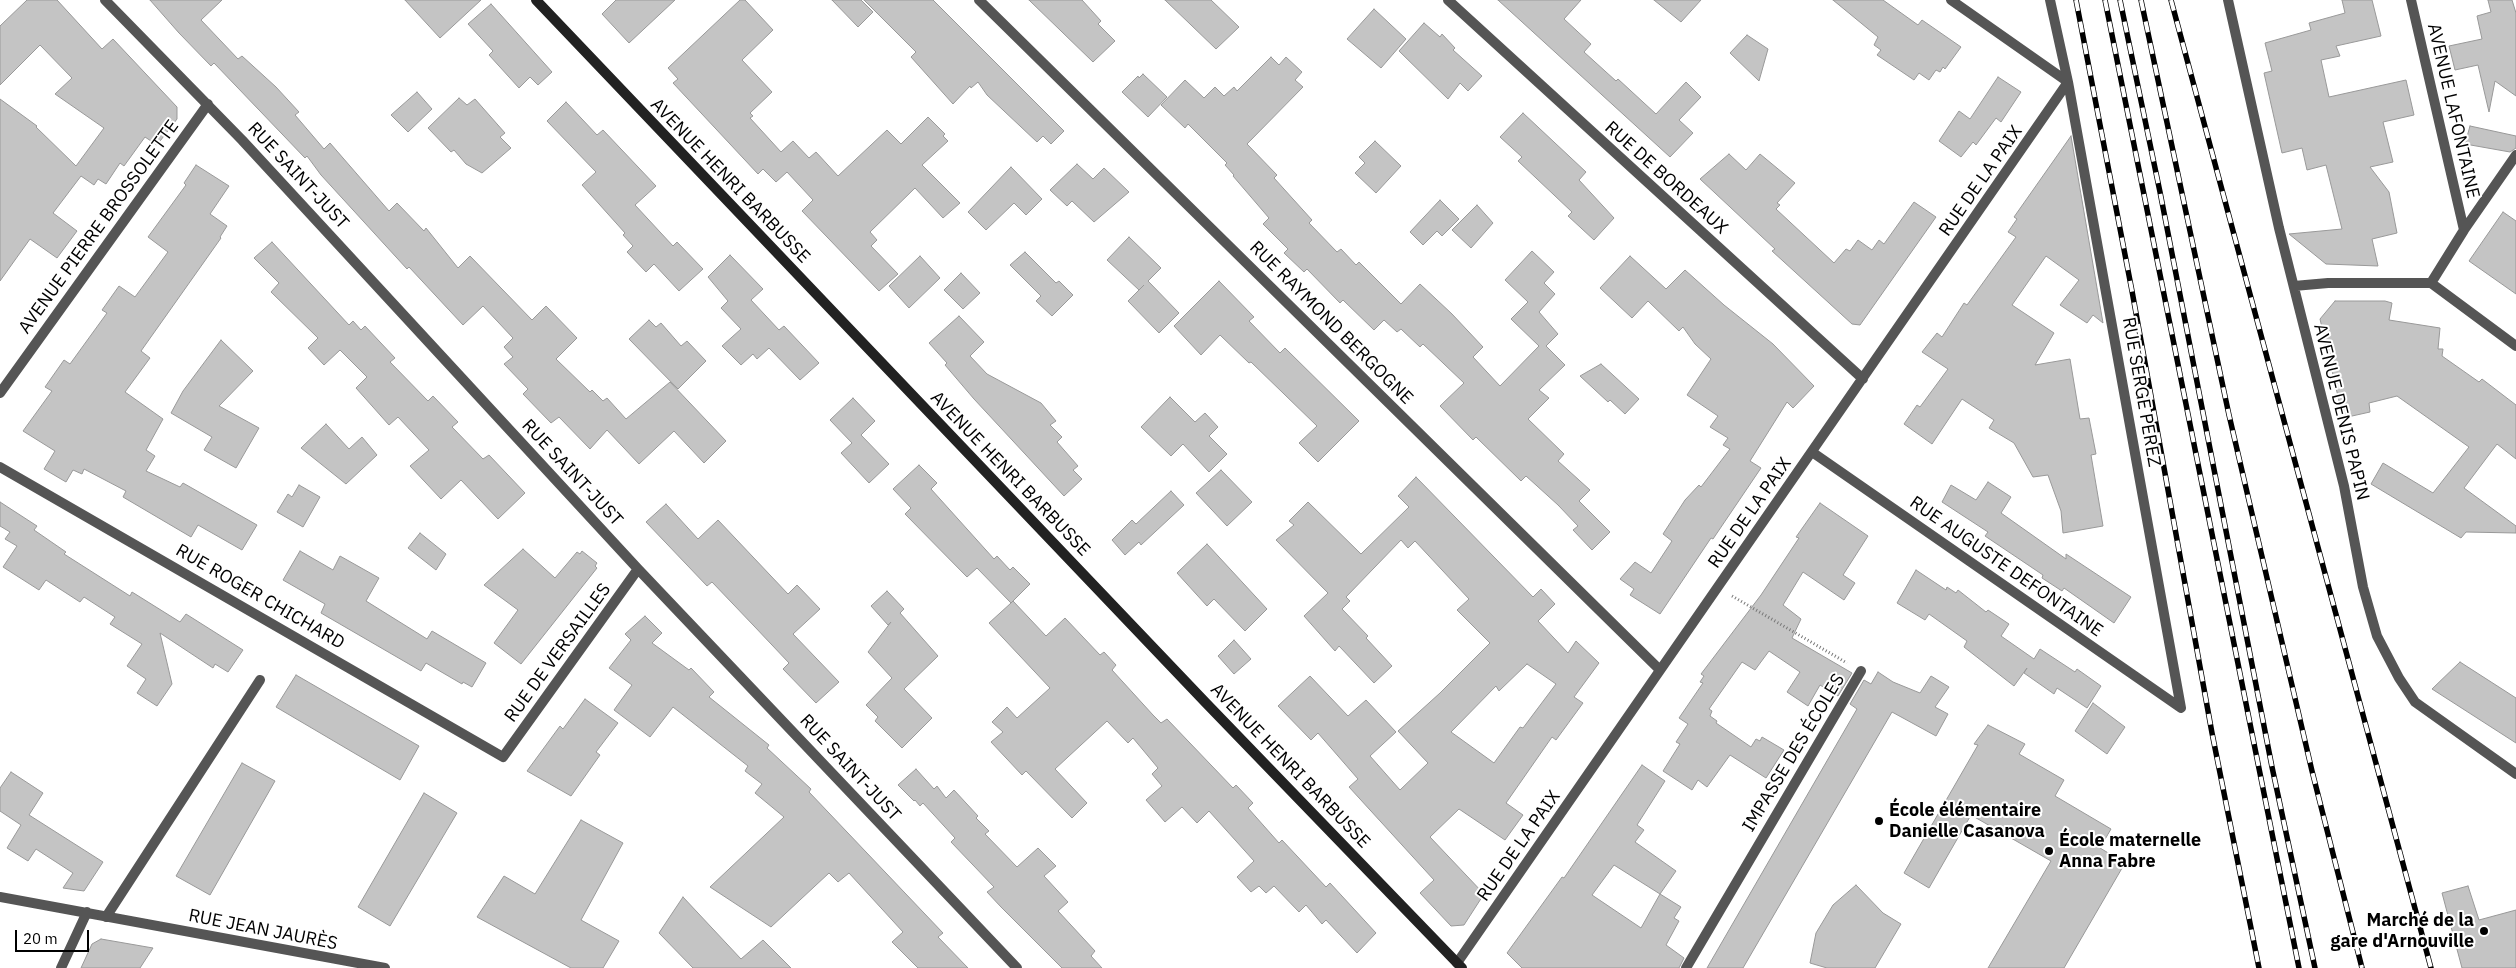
<!DOCTYPE html>
<html>
<head>
<meta charset="utf-8">
<style>
	body { margin:0 }
	#map { position:relative; width:2516px; height:968px; overflow:hidden; background:#fff; font-family:"IBM Plex Sans",sans-serif }
	canvas { display:block }
	.scale { position:absolute; left:15px; top:930px; width:74px; height:22px; box-sizing:border-box; border:2px solid #000; border-top:0; padding-left:6px; font-size:15px; line-height:18px; white-space:nowrap; color:#000; -webkit-text-stroke:4px #fff; paint-order:stroke }
</style>
</head>
<body>
<div id="map">
<canvas width="2516" height="968"></canvas>
<div class="scale">20 m</div>
</div>
<script>
const ctx = document.querySelector('canvas').getContext('2d');
ctx.lineJoin = 'round';
function paint(path, color) { ctx.fillStyle = color; ctx.fill(path, 'evenodd'); }
const shape = rows => new Path2D(rows.map(r => 'M' + r).join(''));
function trace(path, color, width, dash) { ctx.strokeStyle = color; ctx.lineWidth = width; ctx.lineCap = dash ? 'butt' : 'round'; ctx.setLineDash(dash || []); ctx.stroke(path); }
function write(font, color, halo, rows, align = 'center') {
  ctx.font = font + ' "IBM Plex Sans",sans-serif'; ctx.lineWidth = 4; ctx.setLineDash([]); ctx.textBaseline = 'middle'; ctx.strokeStyle = halo; ctx.fillStyle = color; for (const [text, x, y, turn = 0] of rows) {
    ctx.save(); ctx.translate(x, y); ctx.rotate((+turn || 0) * Math.PI / 180); ctx.textAlign = isNaN(turn) ? turn : align; if (halo) ctx.strokeText(text, 0, 0); ctx.fillText(text, 0, 0); ctx.restore();
  }
}
const building = shape([
	[27,0,57,0,102,49,113,39,177,107,177,119,157,145,145,137,124,166,120,163,106,184,98,179,94,185,81,176,53,213,77,231,57,258,30,239,0,281,0,99,37,126,36,127,76,166,104,128,55,94,72,78,40,45,0,85,0,26,27,0],
	[150,0,222,0,201,20,238,59,242,56,276,87,299,112,295,115,324,149,330,143,389,211,397,203,424,231,426,228,458,268,470,256,532,320,546,306,577,338,556,359,590,392,592,390,603,401,607,398,626,419,670,382,726,441,704,463,674,431,639,464,607,430,590,449,559,417,551,423,523,394,528,389,504,364,513,357,504,347,513,338,483,306,463,325,409,267,407,269,321,175,307,156,305,158,214,63,211,66,179,33,150,0],
	[405,0,481,0,440,38,405,0],
	[616,0,675,0,629,43,602,14,616,0],
	[740,0,745,0,773,30,742,60,772,92,750,113,753,116,750,118,781,152,793,141,809,158,816,152,838,176,887,130,901,144,928,117,945,134,943,136,948,141,922,165,960,203,943,218,915,188,870,232,877,240,871,246,898,274,879,291,802,211,813,200,787,172,776,182,763,169,758,174,673,83,678,79,668,68,740,0],
	[832,0,861,0,873,12,858,27,832,0],
	[864,0,933,0,1064,131,1051,144,1043,136,1037,142,987,95,978,82,971,88,970,86,953,104,911,57,916,52,864,0],
	[1029,0,1082,0,1101,21,1098,24,1115,41,1093,62,1029,0],
	[1165,0,1211,0,1239,27,1216,49,1165,0],
	[1498,0,1581,0,1564,19,1591,44,1584,52,1616,81,1618,79,1656,114,1686,82,1701,97,1679,120,1693,133,1670,157,1498,0],
	[1654,0,1701,0,1681,22,1654,0],
	[1833,0,1883,0,1918,25,1922,20,1961,47,1945,69,1943,67,1940,72,1936,70,1929,80,1919,73,1914,80,1877,55,1881,50,1874,45,1878,37,1833,0],
	[2342,0,2372,0,2381,36,2336,46,2340,56,2321,60,2329,97,2406,80,2414,115,2383,122,2393,162,2370,167,2389,192,2397,233,2372,239,2378,266,2326,264,2289,234,2342,229,2326,165,2307,170,2302,148,2282,153,2264,73,2272,71,2265,43,2311,30,2309,23,2345,13,2342,0],
	[2488,0,2512,0,2516,13,2516,96,2495,81,2489,112,2478,65,2455,70,2449,46,2482,39,2477,16,2491,12,2488,0],
	[491,4,552,72,538,85,530,77,519,88,489,55,493,51,468,24,491,4],
	[1374,9,1406,39,1381,68,1347,39,1374,9],
	[1424,23,1440,37,1442,34,1455,48,1453,50,1482,76,1468,91,1460,83,1448,99,1399,51,1424,23],
	[1747,35,1768,49,1759,81,1730,53,1747,35],
	[1271,57,1279,65,1286,57,1302,72,1295,80,1303,87,1247,144,1277,175,1274,178,1312,220,1309,223,1337,252,1341,249,1356,265,1359,262,1401,304,1420,284,1452,314,1483,347,1473,357,1500,386,1539,346,1511,319,1528,302,1505,280,1532,251,1554,272,1544,283,1555,294,1539,312,1558,334,1546,346,1565,365,1539,390,1549,398,1528,419,1564,454,1558,461,1590,490,1579,501,1610,532,1592,550,1573,530,1578,526,1558,505,1526,476,1521,481,1476,437,1473,440,1440,406,1464,383,1423,344,1420,347,1401,329,1397,332,1384,320,1374,330,1343,300,1340,303,1307,269,1304,272,1284,253,1288,249,1263,224,1269,218,1233,176,1234,175,1225,165,1227,163,1188,124,1185,128,1161,105,1185,80,1204,98,1215,87,1224,96,1234,87,1237,91,1271,57],
	[1143,74,1167,97,1148,117,1122,92,1138,76,1139,78,1143,74],
	[1998,77,2021,92,2001,122,1996,118,1976,145,1973,142,1961,157,1939,141,1959,111,1970,119,1998,77],
	[417,92,432,109,408,132,391,115,417,92],
	[459,98,467,105,475,99,505,133,500,137,511,148,482,173,466,164,454,150,451,152,428,128,459,98],
	[566,102,597,135,603,130,656,186,635,205,673,246,677,242,703,269,679,291,654,264,646,272,627,252,633,246,623,235,625,233,582,185,596,172,547,121,566,102],
	[1523,113,1586,172,1579,180,1614,218,1594,240,1568,216,1572,212,1518,161,1522,157,1500,137,1523,113],
	[2470,126,2516,136,2516,148,2510,152,2465,144,2470,126],
	[2071,136,2103,323,2093,315,2087,323,2060,305,2079,280,2046,256,2012,305,2054,333,2035,365,2070,359,2080,419,2089,418,2096,454,2091,455,2103,526,2063,533,2061,511,2048,475,2033,477,2014,443,1989,428,1994,420,1962,399,1932,444,1904,424,1917,405,1920,407,1948,369,1922,352,1937,333,1942,337,1964,303,1967,305,2016,237,2008,232,2017,219,2014,217,2071,136],
	[1375,141,1401,166,1376,193,1355,173,1365,163,1359,157,1375,141],
	[1729,154,1746,170,1760,154,1795,183,1777,203,1780,205,1776,209,1834,263,1846,249,1850,251,1858,240,1872,250,1879,240,1884,244,1914,202,1936,217,1860,325,1852,324,1772,251,1775,249,1700,179,1729,154],
	[1077,164,1093,179,1104,168,1129,192,1094,222,1072,201,1067,206,1050,190,1077,164],
	[196,165,229,186,210,214,227,226,220,237,221,238,141,351,150,358,125,392,163,419,146,450,155,456,146,471,180,487,183,483,257,525,242,550,198,525,191,537,123,497,126,491,84,469,82,474,73,470,66,482,44,469,55,451,23,431,52,391,45,387,64,360,70,364,107,313,102,310,119,286,135,297,168,252,148,237,186,185,184,183,196,165],
	[1011,167,1042,199,1026,215,1014,203,986,230,968,212,1011,167],
	[1440,200,1459,219,1442,236,1437,231,1423,245,1410,232,1440,200],
	[1477,205,1493,223,1471,248,1452,230,1477,205],
	[2503,212,2516,221,2516,294,2469,261,2503,212],
	[1129,237,1161,268,1148,281,1179,313,1159,333,1128,301,1144,285,1139,290,1107,260,1129,237],
	[272,242,349,325,353,321,361,330,365,326,395,358,390,362,428,401,433,396,458,422,452,427,483,459,489,455,525,493,498,519,461,480,441,499,410,466,429,450,398,417,389,425,356,388,367,377,340,350,324,365,308,348,318,338,271,292,279,283,254,258,272,242],
	[1025,252,1056,283,1059,281,1073,295,1052,316,1036,301,1041,296,1010,265,1025,252],
	[730,255,763,289,751,300,779,330,784,326,819,363,800,380,769,348,757,359,753,354,741,365,722,346,741,329,721,308,728,301,708,277,730,255],
	[920,256,940,278,909,308,889,286,920,256],
	[1630,256,1666,289,1685,270,1724,305,1773,344,1814,386,1793,408,1787,402,1750,461,1761,468,1713,539,1711,538,1660,614,1630,595,1634,589,1620,579,1635,562,1651,573,1672,541,1663,534,1685,500,1699,485,1701,487,1730,449,1723,445,1728,438,1710,427,1718,416,1687,395,1711,359,1695,344,1683,327,1679,331,1648,301,1632,318,1600,288,1630,256],
	[961,273,980,293,963,309,944,290,961,273],
	[1219,281,1254,317,1249,321,1280,353,1285,348,1359,421,1318,462,1299,443,1317,426,1251,362,1249,363,1220,335,1201,355,1174,326,1219,281],
	[2335,301,2385,301,2392,303,2389,320,2440,328,2438,349,2443,349,2442,356,2479,382,2482,379,2516,405,2516,459,2497,444,2464,488,2516,526,2516,533,2466,532,2461,538,2371,484,2383,463,2433,493,2469,447,2397,396,2369,403,2370,412,2343,418,2320,319,2335,301],
	[959,316,984,342,970,356,987,374,1041,403,1056,421,1050,425,1062,437,1057,442,1078,466,1073,470,1082,479,1064,496,974,399,945,365,947,363,929,343,959,316],
	[649,320,656,327,661,323,681,346,687,341,706,361,678,389,629,339,649,320],
	[221,340,253,371,219,406,259,428,236,468,204,450,212,437,171,413,183,391,221,340],
	[1601,364,1639,399,1625,414,1610,400,1608,402,1580,376,1601,364],
	[1170,397,1195,422,1205,413,1218,427,1209,436,1227,454,1209,472,1183,444,1171,456,1141,427,1170,397],
	[853,398,875,421,861,435,889,464,869,483,841,453,852,443,830,420,853,398],
	[326,424,349,449,362,437,377,455,346,484,301,448,326,424],
	[919,465,937,483,931,489,994,559,997,556,1010,570,1013,567,1030,584,1011,603,1013,601,1046,636,1065,618,1100,655,1104,652,1116,665,1112,670,1153,715,1161,723,1167,719,1233,788,1236,785,1253,803,1248,808,1279,843,1282,840,1326,887,1330,883,1376,933,1357,953,1326,920,1322,924,1306,905,1299,912,1274,886,1266,893,1259,886,1251,892,1237,877,1254,861,1209,811,1197,823,1182,807,1165,822,1146,800,1162,786,1152,774,1158,768,1133,738,1128,743,1107,721,1055,769,1087,803,1072,818,1026,771,1022,775,991,742,1003,732,992,722,1007,707,1017,718,1050,688,989,623,1011,603,977,568,967,577,905,514,911,508,893,489,919,465],
	[1221,470,1252,502,1227,526,1196,493,1221,470],
	[1416,477,1533,597,1541,589,1555,604,1538,621,1568,653,1576,641,1599,663,1574,697,1583,703,1556,740,1552,737,1506,803,1523,815,1505,840,1459,809,1430,837,1484,894,1464,925,1451,926,1420,893,1434,880,1349,787,1358,779,1318,733,1311,740,1278,706,1310,676,1348,716,1366,700,1396,732,1370,756,1400,790,1428,763,1398,731,1440,693,1490,643,1457,610,1469,599,1415,541,1408,548,1401,540,1346,597,1350,601,1342,609,1368,636,1366,638,1392,666,1374,683,1339,646,1335,651,1304,616,1328,593,1276,540,1294,525,1289,521,1308,502,1361,554,1409,507,1398,496,1416,477],
	[1527,664,1556,684,1523,728,1520,727,1494,763,1451,732,1496,686,1499,691,1527,664],
	[1988,482,2011,497,2001,513,2066,559,2066,554,2131,597,2114,623,2064,588,2062,591,2042,578,2043,575,1985,536,1988,532,1942,502,1951,485,1976,500,1988,482],
	[299,485,320,497,303,527,277,512,288,494,292,497,299,485],
	[1171,491,1184,505,1141,545,1139,542,1125,555,1112,540,1132,520,1136,524,1171,491],
	[0,502,37,526,34,530,66,552,64,554,130,596,132,592,180,622,186,614,243,650,228,672,215,664,213,668,160,633,172,684,157,706,137,693,146,679,127,666,142,644,110,624,115,617,84,597,80,602,46,580,39,590,3,567,17,546,5,539,10,532,0,526,0,502],
	[1820,503,1868,536,1843,575,1855,583,1844,600,1803,572,1783,605,1801,619,1792,638,1852,673,1838,696,1820,685,1808,706,1787,692,1800,672,1769,651,1755,670,1742,662,1709,709,1712,711,1710,716,1717,721,1716,723,1751,747,1756,739,1760,741,1762,737,1784,750,1766,778,1730,755,1707,787,1698,780,1692,790,1663,771,1680,744,1676,742,1688,724,1679,718,1703,683,1700,682,1704,676,1701,674,1761,595,1799,538,1796,537,1820,503],
	[666,504,698,539,718,520,788,594,797,585,820,609,793,634,839,682,816,703,783,669,789,663,754,626,712,582,707,586,646,522,666,504],
	[420,533,446,554,436,570,408,548,420,533],
	[1207,544,1267,609,1245,631,1214,599,1207,606,1177,573,1207,544],
	[523,549,555,578,577,552,580,554,582,551,597,563,595,566,597,568,521,664,494,643,518,610,484,585,523,549],
	[300,551,333,570,340,556,379,578,366,601,427,639,432,631,486,663,472,687,463,682,462,684,426,663,421,671,321,613,325,604,283,580,300,551],
	[1916,570,1946,590,1947,587,1956,593,1958,590,1986,612,1988,610,2009,624,2001,636,2034,659,2040,649,2075,672,2077,669,2101,686,2087,708,2057,688,2054,694,2024,673,2027,668,2014,686,1964,647,1967,641,1929,614,1925,620,1897,603,1916,570],
	[887,591,904,609,900,613,938,656,904,689,932,718,902,748,875,721,878,717,866,705,892,678,868,652,891,622,888,625,871,606,887,591],
	[645,616,662,633,652,643,689,670,691,668,714,692,709,697,769,745,767,748,811,789,809,792,943,933,938,937,968,968,918,968,892,942,903,932,849,873,838,882,829,873,771,927,710,887,784,817,755,793,762,784,745,771,748,766,673,707,650,737,614,710,632,685,609,668,631,640,625,634,645,616],
	[1234,640,1251,659,1234,674,1218,656,1234,640],
	[2460,662,2516,698,2516,743,2432,689,2460,662],
	[1878,672,1893,682,1920,693,1931,676,1949,687,1935,707,1948,714,1936,736,1892,712,1743,968,1707,968,1857,709,1850,704,1864,680,1871,684,1878,672],
	[296,675,419,746,400,780,276,707,296,675],
	[585,699,618,723,596,752,600,755,571,796,527,771,560,726,563,729,585,699],
	[2093,703,2125,727,2107,754,2075,731,2093,703],
	[1988,725,2025,744,2019,754,2064,780,2055,796,2111,829,2100,848,2125,863,2064,968,1988,968,2051,861,1971,815,1929,888,1904,873,1978,745,1974,744,1988,725],
	[242,763,275,781,210,895,176,876,242,763],
	[1642,765,1665,781,1637,825,1644,830,1635,842,1676,871,1660,894,1614,865,1592,895,1641,928,1660,894,1681,907,1674,918,1679,921,1666,945,1684,958,1679,968,1522,968,1507,953,1562,877,1564,878,1642,765],
	[916,769,934,789,937,786,946,798,954,790,978,816,976,818,989,831,985,834,1017,867,1038,848,1056,866,1044,876,1068,902,1058,911,1095,951,1091,956,1102,968,1062,968,1001,907,987,892,994,887,951,842,955,838,923,803,920,806,915,800,914,801,898,785,916,769],
	[11,772,43,793,29,815,103,862,84,891,63,888,73,873,36,849,28,861,7,848,21,825,0,811,0,788,11,772],
	[424,793,457,813,390,926,358,907,424,793],
	[581,820,623,843,581,920,619,941,603,968,571,968,477,917,504,876,535,894,581,820],
	[1856,885,1883,913,1901,924,1875,968,1827,968,1810,963,1816,933,1833,905,1856,885],
	[2468,886,2479,920,2516,910,2516,968,2462,968,2442,893,2468,886],
	[683,897,741,959,763,940,791,968,693,968,659,933,683,897],
	[101,939,153,948,140,968,81,968,92,944,101,939]
]);
paint(building, '#c4c4c4');
trace(building, '#999', 1);
trace(shape([
	[1732,596,1847,663]
]), '#777', 3, [1, 2.5]);
trace(shape([
	[105,0,242,140,638,569,1017,968],
	[979,0,1660,670],
	[1448,0,1863,379],
	[1951,0,2068,82],
	[2050,0,2068,82,2181,708],
	[2228,0,2279,228,2344,486,2363,587,2377,636,2399,678,2415,702,2516,774],
	[2411,0,2464,230],
	[2431,283,2464,230,2516,155],
	[2431,283,2516,346],
	[2294,286,2328,283,2431,283],
	[0,393,208,104],
	[1812,452,2181,708],
	[0,467,503,757,638,569],
	[0,897,385,968],
	[106,917,260,680],
	[1457,963,2068,82],
	[61,968,87,912],
	[1686,968,1861,671]
]), '#555', 10);
trace(shape([
	[536,0,1206,703,1462,968]
]), '#222', 10);
const rail = shape([
	[2076,0,2132,291,2212,733,2259,968],
	[2105,0,2299,968],
	[2120,0,2160,192,2272,767,2315,968],
	[2141,0,2229,415,2312,771,2362,968],
	[2171,0,2431,968]
]);
trace(rail, '#000', 5.5);
trace(rail, '#fff', 4, [11]);
for (const [x, y, r, color] of [
	[1879,821,5,"#000"],
	[2049,851,5,"#000"],
	[2484,931,5,"#000"]
]) { const dot = new Path2D(); dot.arc(x, y, r, 0, 2 * Math.PI); ctx.fillStyle = color; ctx.fill(dot); trace(dot, '#fff', 2); }
write('18px', '#000', '#fff', [
	["AVENUE LAFONTAINE",2453,111,77],
	["RUE SAINT-JUST",298,176,47],
	["RUE DE BORDEAUX",1666,178,42],
	["AVENUE HENRI BARBUSSE",730,181,46],
	["RUE DE LA PAIX",1981,181,-55],
	["AVENUE PIERRE BROSSOLETTE",99,227,-54],
	["RUE RAYMOND BERGOGNE",1331,323,45],
	["RUE SERGE PEREZ",2141,392,80],
	["AVENUE DENIS PAPIN",2341,412,76],
	["RUE SAINT-JUST",572,473,47],
	["AVENUE HENRI BARBUSSE",1010,474,46],
	["RUE DE LA PAIX",1750,513,-55],
	["RUE AUGUSTE DEFONTAINE",2006,567,35],
	["RUE ROGER CHICHARD",260,597,30],
	["RUE DE VERSAILLES",558,653,-54],
	["IMPASSE DES ÉCOLES",1794,753,-59],
	["AVENUE HENRI BARBUSSE",1290,766,46],
	["RUE SAINT-JUST",850,768,47],
	["RUE DE LA PAIX",1519,846,-55],
	["RUE JEAN JAURÈS",263,930,11]
]);
write('bold 18px', '#000', '#fff', [
	["École élémentaire",1889,811],
	["Danielle Casanova",1889,832],
	["École maternelle",2059,841],
	["Anna Fabre",2059,862],
	["Marché de la",2474,921,"right"],
	["gare d'Arnouville",2474,942,"right"]
], 'left');
</script>
</body>
</html>
